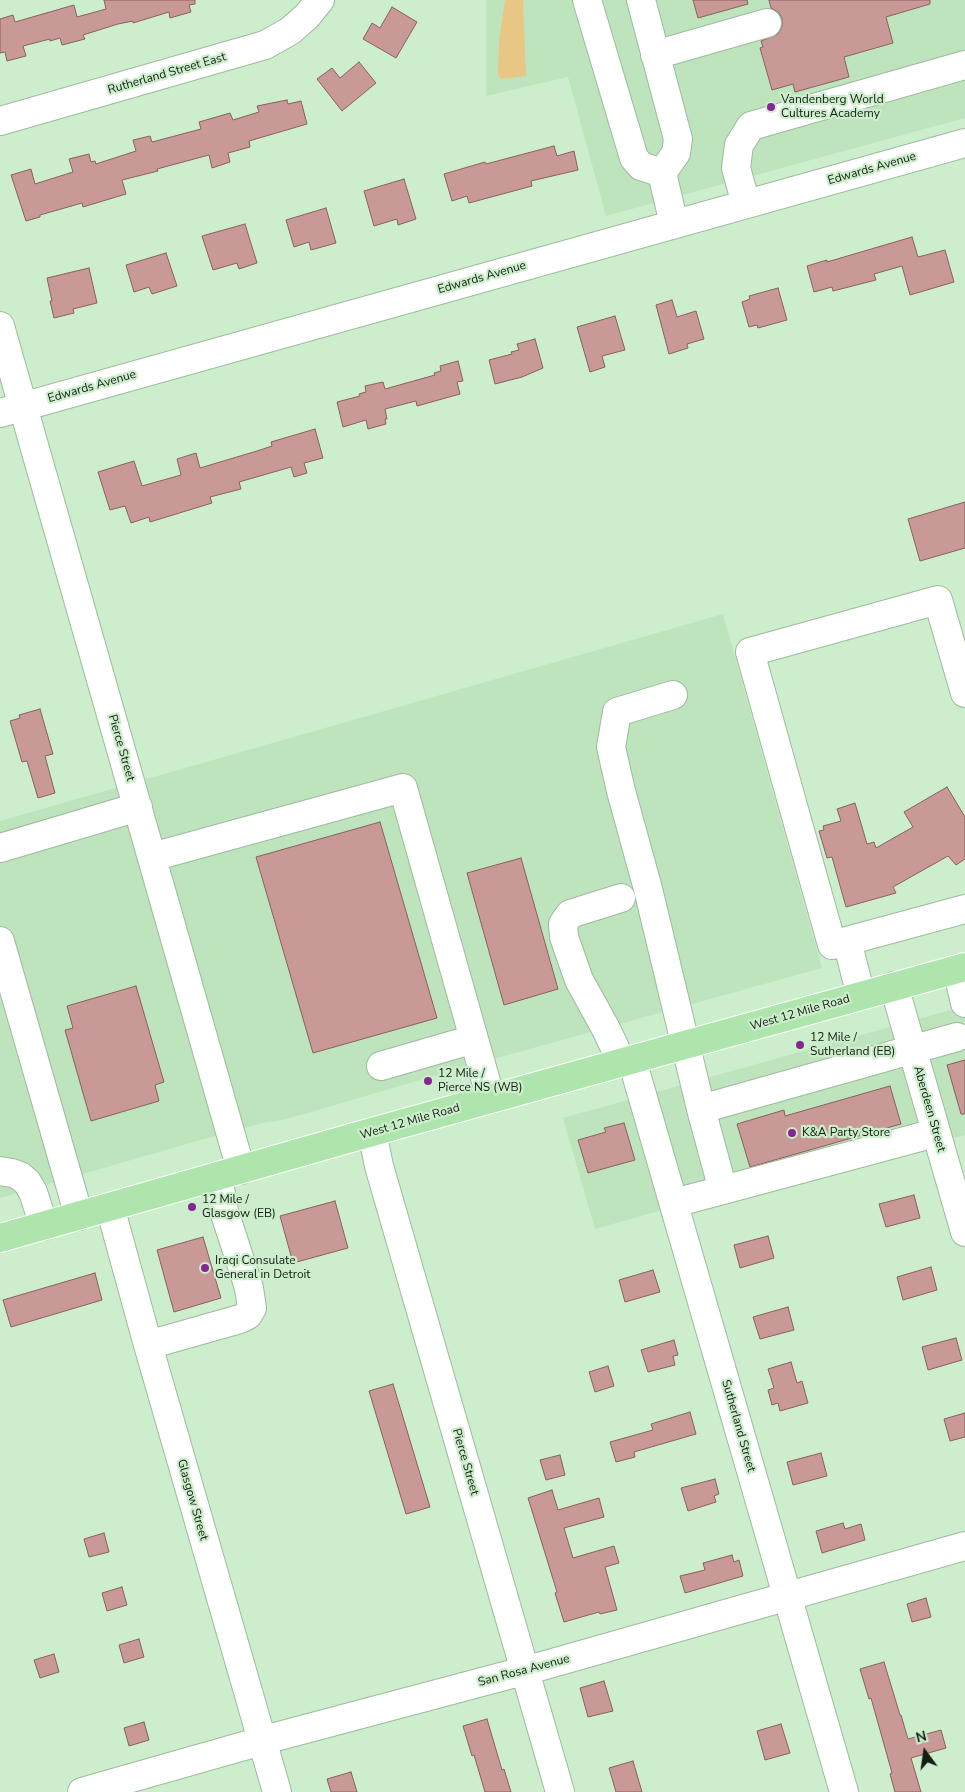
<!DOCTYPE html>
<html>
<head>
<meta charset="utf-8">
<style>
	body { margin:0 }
	#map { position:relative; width:965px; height:1792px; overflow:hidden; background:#cdeecc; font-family:"Nunito Sans",sans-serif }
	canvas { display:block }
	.north { position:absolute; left:900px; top:1727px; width:50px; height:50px; -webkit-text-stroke:4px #cdeecc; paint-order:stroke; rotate:346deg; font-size:14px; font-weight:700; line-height:20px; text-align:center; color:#131e12 }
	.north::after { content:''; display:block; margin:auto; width:18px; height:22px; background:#131e12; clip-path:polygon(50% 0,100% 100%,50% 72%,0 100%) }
</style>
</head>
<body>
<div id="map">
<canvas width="965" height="1792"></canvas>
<div class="north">N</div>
</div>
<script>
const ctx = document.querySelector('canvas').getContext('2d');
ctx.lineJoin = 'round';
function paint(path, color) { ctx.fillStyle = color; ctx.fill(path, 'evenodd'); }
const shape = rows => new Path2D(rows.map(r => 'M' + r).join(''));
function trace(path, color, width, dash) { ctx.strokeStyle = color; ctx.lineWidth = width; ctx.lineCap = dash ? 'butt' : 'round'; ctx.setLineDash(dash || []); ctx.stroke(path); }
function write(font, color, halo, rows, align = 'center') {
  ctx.font = font + ' "Nunito Sans",sans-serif'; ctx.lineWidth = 4.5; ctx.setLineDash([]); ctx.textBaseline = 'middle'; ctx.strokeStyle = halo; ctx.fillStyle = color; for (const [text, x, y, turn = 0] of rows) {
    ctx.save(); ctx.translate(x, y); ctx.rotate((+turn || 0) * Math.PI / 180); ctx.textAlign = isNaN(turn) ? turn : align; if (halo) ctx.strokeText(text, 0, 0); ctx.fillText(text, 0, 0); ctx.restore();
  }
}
paint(shape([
	[486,0,965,0,965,118,606,216,568,77,486,96],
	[723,614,822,968,468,1066,287,1119,262,1123,197,1141,0,1198,0,821],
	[965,1006,965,1135,669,1218,666,1209,595,1229,563,1118]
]), '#bee4bd');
paint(shape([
	[505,0,523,0,526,76,500,79,498,73,499,41]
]), '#e8c784');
const building = shape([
	[104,0,195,0,195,4,189,5,191,12,170,18,169,12,133,23,133,21,118,24,83,35,85,39,62,45,60,38,50,41,50,39,23,46,26,56,7,61,5,52,0,53,0,19,13,15,15,22,74,5,77,17,106,9,104,0],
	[693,0,747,0,748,4,698,18,693,0],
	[769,0,930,0,930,4,886,17,893,43,844,57,849,77,795,92,793,84,772,90,760,48,763,47,761,41,778,34,782,26,782,18,778,12,771,8,769,0],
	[392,7,417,22,396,58,363,39,372,23,380,28,392,7],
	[359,62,376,83,342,111,317,79,332,68,340,78,359,62],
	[287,100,288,104,301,101,307,124,249,141,250,147,228,153,230,162,212,168,209,155,157,169,158,171,122,180,126,194,83,207,82,203,40,215,40,217,26,221,11,175,31,169,35,184,73,172,69,159,89,154,91,162,95,161,96,164,136,151,133,140,150,136,152,142,201,129,199,122,230,113,233,120,259,112,257,106,287,100],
	[554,146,557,156,574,151,578,170,531,181,532,186,469,203,467,196,452,201,444,174,485,162,486,164,554,146],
	[404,179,416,219,398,225,397,219,374,226,364,191,404,179],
	[326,208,336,243,311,250,309,242,294,247,286,220,326,208],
	[245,224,257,263,239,269,237,263,213,270,202,236,245,224],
	[912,237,918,257,945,250,954,282,910,295,902,266,874,274,876,280,833,291,832,287,814,292,807,266,827,260,827,262,912,237],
	[166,253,177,286,152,294,149,287,134,292,126,265,166,253],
	[89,268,97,303,73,309,74,313,54,318,50,301,52,301,47,278,89,268],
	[778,288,787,320,758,328,757,325,749,327,742,302,750,299,749,296,778,288],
	[672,300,677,317,696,311,704,339,687,344,688,348,669,354,656,305,672,300],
	[615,316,625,350,602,356,605,367,590,372,577,327,615,316],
	[535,339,543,368,522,377,495,384,489,360,512,354,511,352,519,350,517,344,535,339],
	[458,361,463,381,457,382,460,394,417,406,416,401,385,409,387,419,385,419,386,424,368,429,366,420,343,427,337,402,360,396,359,394,366,392,365,386,383,382,385,389,435,375,434,373,441,371,440,366,458,361],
	[315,429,323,458,304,463,307,473,294,477,291,467,239,482,241,489,210,497,212,503,150,522,149,517,131,523,125,506,110,510,98,472,134,461,142,486,181,475,177,459,196,453,200,468,257,451,272,446,271,442,315,429],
	[965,502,965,548,920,561,908,519,965,502],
	[40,709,53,754,45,756,55,793,38,798,27,761,22,762,10,721,20,718,19,715,40,709],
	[947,787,965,817,965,859,956,865,948,856,893,887,896,893,846,907,832,857,827,858,819,831,824,830,823,826,841,821,837,809,855,803,867,844,874,842,876,848,913,827,904,812,947,787],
	[380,822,437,1018,313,1053,256,857,380,822],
	[521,858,558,989,504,1005,467,873,521,858],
	[136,986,164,1082,155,1085,159,1101,91,1121,65,1030,73,1028,67,1006,136,986],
	[965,1060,965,1114,961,1114,947,1065,965,1060],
	[890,1086,901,1124,750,1167,737,1124,784,1110,785,1116,890,1086],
	[624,1123,635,1160,588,1173,578,1140,606,1132,604,1128,624,1123],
	[914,1195,920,1218,886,1227,879,1204,914,1195],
	[335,1201,348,1248,293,1263,280,1216,335,1201],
	[768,1236,774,1258,740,1268,734,1245,768,1236],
	[203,1237,221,1298,174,1312,157,1250,203,1237],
	[931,1267,937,1290,903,1300,897,1277,931,1267],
	[653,1270,660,1292,625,1302,619,1280,653,1270],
	[95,1273,102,1300,11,1327,3,1300,95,1273],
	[788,1307,794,1330,760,1339,753,1317,788,1307],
	[956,1338,962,1360,928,1370,922,1347,956,1338],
	[674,1340,678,1355,673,1356,675,1365,648,1372,641,1350,674,1340],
	[791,1362,797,1383,802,1381,808,1403,780,1411,778,1403,772,1405,768,1390,774,1388,768,1369,791,1362],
	[608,1366,614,1386,595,1392,589,1372,608,1366],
	[393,1384,430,1507,406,1514,369,1391,393,1384],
	[690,1412,696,1434,634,1452,635,1457,616,1462,610,1442,653,1430,651,1424,690,1412],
	[965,1413,965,1437,950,1441,944,1419,965,1413],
	[821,1453,827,1476,793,1485,787,1462,821,1453],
	[560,1455,565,1475,546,1480,540,1460,560,1455],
	[715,1479,719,1494,714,1496,716,1502,688,1511,681,1488,715,1479],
	[552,1490,558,1510,599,1498,604,1517,564,1528,573,1558,614,1546,619,1563,605,1567,617,1610,600,1614,599,1612,564,1622,555,1593,557,1592,528,1498,552,1490],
	[843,1523,845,1529,861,1524,865,1540,822,1553,816,1531,843,1523],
	[104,1533,109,1552,89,1557,84,1539,104,1533],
	[732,1555,734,1562,739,1560,743,1576,685,1593,680,1576,705,1570,703,1563,732,1555],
	[122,1587,127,1605,107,1611,102,1593,122,1587],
	[926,1598,931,1617,912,1622,907,1604,926,1598],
	[139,1639,144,1657,124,1663,119,1645,139,1639],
	[54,1654,59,1672,40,1678,34,1660,54,1654],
	[884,1662,900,1715,901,1715,908,1739,941,1730,946,1748,911,1758,921,1792,895,1792,890,1774,892,1773,871,1698,869,1699,860,1669,884,1662],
	[604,1681,613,1711,588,1717,580,1688,604,1681],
	[487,1719,502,1770,504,1769,511,1792,485,1792,474,1755,472,1756,463,1726,487,1719],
	[144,1722,149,1740,129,1746,124,1728,144,1722],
	[781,1724,790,1753,765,1760,757,1731,781,1724],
	[633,1761,642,1792,616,1792,609,1768,633,1761],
	[351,1772,357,1792,331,1792,327,1779,351,1772]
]);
paint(building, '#c89996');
trace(building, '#8a605c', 1);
const minor = shape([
	[587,0,634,158,641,166,662,173],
	[641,0,678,139,676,153,662,173],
	[655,55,767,23],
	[0,121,265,45,290,31,307,16,320,0],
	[662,173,674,224],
	[746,204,736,168,739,145,751,126,965,65],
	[0,326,241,1170],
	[0,413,965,143],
	[965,693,938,600,750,652,832,945,965,909],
	[673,695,617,712,611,747,621,791,648,889,701,1109,957,1037],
	[0,848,138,807],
	[152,857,403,788,491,1099],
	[621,898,570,914,563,924,564,937,579,980,606,1029,622,1063],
	[0,941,79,1216],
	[847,941,861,996],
	[957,969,965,1003],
	[894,986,965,1232],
	[632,1060,844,1792],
	[381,1066,474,1039],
	[372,1132,379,1166,560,1792],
	[0,1171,12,1173,20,1176,27,1182,33,1192,44,1226],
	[723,1190,935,1133],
	[674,1203,723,1190,701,1109],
	[110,1207,148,1345,277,1792],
	[148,1345,240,1319,248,1315,252,1308,249,1288,224,1211,218,1176],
	[82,1792,279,1736,542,1666,965,1546]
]);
const major = shape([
	[0,1238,372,1132,965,967]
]);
trace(minor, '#9cbb9b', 30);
trace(major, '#fff', 30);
trace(minor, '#fff', 28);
trace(major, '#ade5ad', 28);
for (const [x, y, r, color] of [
	[771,107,5,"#862690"],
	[800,1045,5,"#862690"],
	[428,1081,5,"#862690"],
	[792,1133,5,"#862690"],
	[192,1207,5,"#862690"],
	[205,1268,5,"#862690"]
]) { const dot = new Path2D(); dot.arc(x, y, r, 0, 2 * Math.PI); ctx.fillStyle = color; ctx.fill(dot); trace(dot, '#cdeecc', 2); }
write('12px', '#131e12', '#cdeecc', [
	["Rutherland Street East",167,74,-16],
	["Edwards Avenue",872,169,-16],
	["Edwards Avenue",482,278,-16],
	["Edwards Avenue",92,387,-16],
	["Pierce Street",121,748,74],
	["West 12 Mile Road",800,1013,-16],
	["Aberdeen Street",929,1109,74],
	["West 12 Mile Road",410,1122,-16],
	["Sutherland Street",738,1426,74],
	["Pierce Street",465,1462,74],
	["Glasgow Street",192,1500,74],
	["San Rosa Avenue",524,1671,-15]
]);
write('12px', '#131e12', '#cdeecc', [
	["Vandenberg World",781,100],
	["Cultures Academy",781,114],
	["12 Mile /",810,1038],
	["Sutherland (EB)",810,1052],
	["12 Mile /",438,1074],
	["Pierce NS (WB)",438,1088],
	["K&A Party Store",802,1133],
	["12 Mile /",202,1200],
	["Glasgow (EB)",202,1214],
	["Iraqi Consulate",215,1261],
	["General in Detroit",215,1275]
], 'left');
</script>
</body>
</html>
